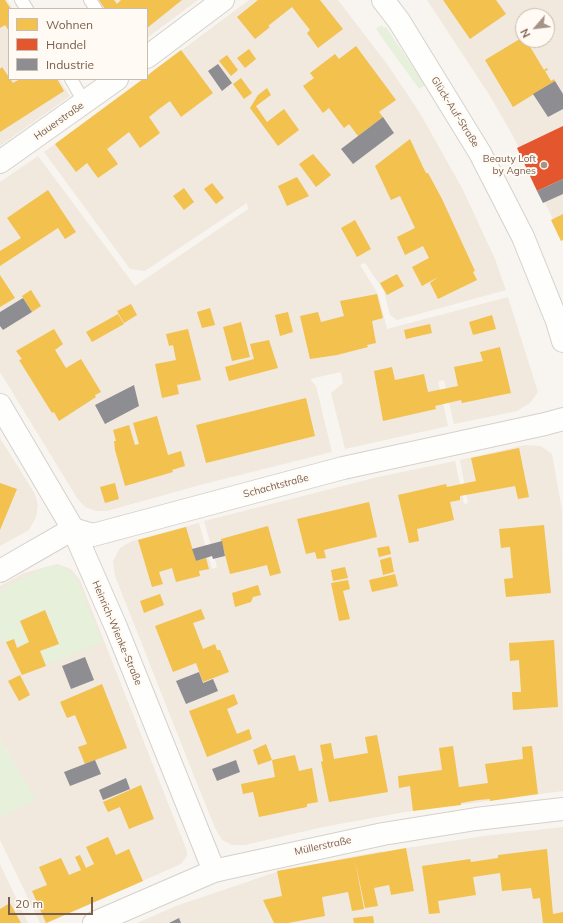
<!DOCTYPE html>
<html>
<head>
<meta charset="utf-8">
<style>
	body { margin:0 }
	#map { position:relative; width:563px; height:923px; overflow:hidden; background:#f8f5f0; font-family:Mulish,sans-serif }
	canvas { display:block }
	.legend { position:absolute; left:8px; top:8px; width:140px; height:72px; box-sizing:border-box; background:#fffaf3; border:1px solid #c9bcb1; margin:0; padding:5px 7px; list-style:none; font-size:12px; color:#785e4e }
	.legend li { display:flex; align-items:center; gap:8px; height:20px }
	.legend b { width:20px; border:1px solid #c9bcb1 }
	.north { position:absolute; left:515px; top:8px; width:40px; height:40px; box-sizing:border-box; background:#fffaf3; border:1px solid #c9bcb1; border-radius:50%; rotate:242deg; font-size:11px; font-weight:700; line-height:16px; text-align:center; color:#785e4e }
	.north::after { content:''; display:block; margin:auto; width:14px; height:18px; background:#a59387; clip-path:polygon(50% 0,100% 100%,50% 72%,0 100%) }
	.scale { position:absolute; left:8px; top:897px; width:85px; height:18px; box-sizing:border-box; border:2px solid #785e4e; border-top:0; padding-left:5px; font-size:12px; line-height:14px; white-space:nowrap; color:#785e4e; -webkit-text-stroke:3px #fffaf3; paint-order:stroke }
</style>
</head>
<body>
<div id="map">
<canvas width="563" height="923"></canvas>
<ul class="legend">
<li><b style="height:11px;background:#f2c14e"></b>Wohnen</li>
<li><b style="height:11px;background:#e4572e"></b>Handel</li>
<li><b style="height:11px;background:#8d8d92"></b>Industrie</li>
</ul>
<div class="north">N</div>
<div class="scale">20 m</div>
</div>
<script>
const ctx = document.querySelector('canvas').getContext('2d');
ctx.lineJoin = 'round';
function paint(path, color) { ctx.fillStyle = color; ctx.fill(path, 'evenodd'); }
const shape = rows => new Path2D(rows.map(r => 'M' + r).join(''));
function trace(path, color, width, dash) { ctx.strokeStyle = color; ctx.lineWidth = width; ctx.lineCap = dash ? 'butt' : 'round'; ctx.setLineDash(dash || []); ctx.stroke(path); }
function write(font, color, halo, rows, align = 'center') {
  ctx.font = font + ' Mulish,sans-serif'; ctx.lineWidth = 4; ctx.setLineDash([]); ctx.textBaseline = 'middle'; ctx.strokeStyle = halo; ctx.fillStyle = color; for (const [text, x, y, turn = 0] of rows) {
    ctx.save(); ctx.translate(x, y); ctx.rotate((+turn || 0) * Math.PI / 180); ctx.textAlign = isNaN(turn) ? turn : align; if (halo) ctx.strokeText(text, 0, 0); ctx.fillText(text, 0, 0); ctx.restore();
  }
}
paint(shape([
	[0,0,7,0,13,9,9,9,9,79,59,79,70,96,0,146],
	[93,0,198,0,147,38,147,9,100,9],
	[249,0,338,0,387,64,420,113,463,190,495,259,506,290,397,320,390,315,384,291,365,263,360,265,378,294,387,329,508,297,538,392,530,403,517,411,454,424,444,380,438,381,448,426,345,449,331,393,343,383,341,372,310,379,316,386,332,452,200,485,107,511,96,511,85,507,77,498,0,372,0,182,38,156,135,286,248,209,247,203,145,271,130,269,44,152,143,79,147,79,147,76],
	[427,0,563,0,563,240,513,136,490,96],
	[523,16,547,16,547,40,523,40],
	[0,438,35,494,38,505,36,517,29,530,0,546],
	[525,445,541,446,552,454,562,510,563,791,405,812,323,827,245,845,232,845,222,840,215,828,194,776,115,576,113,561,120,548,132,541,199,523,212,569,217,567,204,521,378,477,455,461,464,504,468,503,460,460],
	[57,564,71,569,80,580,187,851,187,856,181,864,48,923,40,923,0,840,0,817,35,799,0,739,0,586,24,573],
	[563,827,563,923,137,923,176,906,279,871,382,851,391,895,414,891,406,848,484,836],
	[0,864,28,923,0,923]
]), '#f1e8de');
paint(shape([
	[382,25,384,28,386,27,425,85,419,89,398,60,376,29],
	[56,565,69,570,78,581,102,642,46,665,40,652,59,644,46,610,20,620,28,642,17,646,14,639,3,643,0,638,0,591,42,568],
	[0,739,36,800,0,817]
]), '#e6f0db');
paint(shape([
	[0,0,5,0,11,9,9,9,9,31,5,25,0,28],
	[99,0,114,0,117,4,121,0,182,0,147,28,147,9,105,9],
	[258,0,320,0,343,29,318,48,307,33,310,30,292,7,268,26,270,27,255,39,237,17],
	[443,0,496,0,506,14,470,39],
	[523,37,523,40,526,40,544,70,547,68,548,70,545,71,551,81,554,79,555,81,513,107,485,60],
	[356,46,396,100,379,112,383,117,358,136,349,124,344,128,329,108,323,113,303,86,314,78,310,73,335,54,339,59],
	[249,49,256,59,245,68,237,58],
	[181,50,213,93,181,117,170,101,159,109,149,117,160,133,140,148,129,132,107,149,118,164,98,178,87,163,76,172,55,144,143,79,147,79,147,76,153,71],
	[227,55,238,70,231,76,219,61],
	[2,67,13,83,20,79,57,79,64,91,0,132,0,69],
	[241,78,252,93,244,99,233,84],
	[267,88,271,95,256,106,267,122,284,109,299,130,278,146,250,108,258,95],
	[410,139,422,165,426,173,428,173,442,199,475,271,473,272,477,280,438,299,430,283,438,277,422,286,412,267,429,258,423,246,405,255,397,237,415,228,400,196,391,200,375,166],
	[313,154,331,175,316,187,299,164],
	[297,177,309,196,287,206,278,186],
	[212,183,224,198,216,204,204,189],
	[184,188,194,202,184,210,173,196],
	[48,190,76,232,65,239,58,228,0,266,0,251,21,238,7,218],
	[563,214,563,240,561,241,551,220],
	[355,220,371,249,357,257,341,228],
	[397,274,404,286,387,295,380,283],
	[0,275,15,298,0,307],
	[31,290,41,306,32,312,22,296],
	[377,294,383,318,372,321,376,343,367,345,368,347,337,355,310,359,300,316,318,312,321,322,344,316,340,301],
	[131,304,137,315,124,323,117,311],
	[210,308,215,325,202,328,197,312],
	[288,312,293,332,280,336,275,315],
	[118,314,124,324,92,342,86,332],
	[492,315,496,329,473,335,469,322],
	[241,322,250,357,232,361,223,327],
	[430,324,432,333,406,339,404,330],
	[54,329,63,344,55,350,66,368,81,359,101,392,95,395,96,397,59,421,54,412,52,413,19,360,22,359,16,351],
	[188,329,201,380,177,385,179,394,162,398,155,364,176,360,173,345,169,346,166,334],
	[269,340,278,368,229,381,225,367,254,359,250,344],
	[500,347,511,393,462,403,461,400,435,406,436,409,383,421,374,371,392,367,395,380,424,374,428,392,458,386,454,367,483,361,480,352],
	[306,398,315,436,206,463,196,425],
	[157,416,168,455,181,451,185,466,172,470,173,472,125,486,115,450,114,441,116,441,113,430,129,425,135,445,139,444,133,423],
	[519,448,529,497,518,499,515,486,460,496,460,500,450,502,454,520,417,529,419,541,409,543,398,495,446,484,447,487,476,481,471,458],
	[0,483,17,489,0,530],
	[115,483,119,499,105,503,100,487],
	[369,502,377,537,324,550,326,558,317,559,315,552,306,554,297,519],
	[544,525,551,593,506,597,504,579,513,578,510,547,501,548,499,529],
	[268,526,281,573,270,576,267,565,230,574,221,539],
	[186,527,196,561,206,558,209,569,199,571,200,576,176,582,172,568,159,572,163,584,152,587,138,540],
	[389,546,391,554,379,557,377,548],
	[391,557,394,572,383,575,380,560],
	[345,567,348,578,333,581,331,570],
	[395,574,398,586,372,592,369,580],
	[348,580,350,589,343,591,350,619,339,621,331,583],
	[258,585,261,595,253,597,251,602,235,607,232,593],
	[160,594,164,605,144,613,140,601],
	[201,609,205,619,193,623,203,649,215,644,217,650,220,650,229,672,203,682,196,663,173,672,155,626],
	[45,610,59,644,40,651,46,666,22,675,6,642,14,639,17,648,29,642,20,621],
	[554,640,558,707,513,710,512,692,521,692,519,660,510,661,509,643],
	[20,675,30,695,19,701,8,681],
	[102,684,127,748,85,764,78,747,87,744,78,722,75,715,67,718,60,702],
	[234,694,238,704,227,709,237,734,249,729,252,739,207,757,189,711],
	[377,735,388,792,329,802,321,762,323,761,320,745,331,743,334,759,368,753,365,737],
	[266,744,272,760,295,755,299,771,312,768,318,802,307,804,307,807,259,817,253,792,243,794,241,784,275,777,272,760,258,765,253,750],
	[453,746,459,787,488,783,485,764,523,759,522,747,532,746,538,794,490,801,490,799,478,800,461,803,461,805,413,811,410,786,399,788,398,776,442,770,439,748],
	[141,785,154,819,129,829,120,807,108,812,103,802],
	[108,837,116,855,129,849,143,881,46,923,32,891,47,885,39,867,61,858,69,875,81,870,75,857,80,855,86,868,94,864,86,847],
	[406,848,414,891,391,895,389,885,374,888,378,906,365,908,355,860,364,909,352,911,348,892,322,897,325,916,288,923,274,923,263,900,282,896,277,871],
	[547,849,553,914,563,912,563,923,543,923,540,898,533,899,531,888,502,891,500,873,473,877,476,895,438,901,440,913,429,914,422,866,470,859,471,862,498,858,498,855],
	[10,903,21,923,0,923,0,909],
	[373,916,374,923,354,923,353,918]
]), '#f2c14e');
paint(shape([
	[563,126,563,179,537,191,517,148]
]), '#e4572e');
paint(shape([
	[218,64,232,83,222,91,208,71],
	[555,81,563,94,563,109,548,117,533,94],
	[383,117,394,133,353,164,341,149],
	[563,179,563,194,543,203,537,191],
	[23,298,32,312,3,330,0,326,0,312],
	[134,385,139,406,105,424,95,405],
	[222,541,225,556,213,559,212,556,196,561,192,549],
	[85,657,94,680,71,689,62,666],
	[199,672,203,683,213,679,218,691,186,704,176,681],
	[95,760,101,774,70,786,64,772],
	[236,760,240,772,217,781,212,769],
	[126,778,130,789,103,800,99,790],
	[179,918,181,923,169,923]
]), '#8d8d92');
const lane = shape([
	[21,0,27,9],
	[90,0,96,9],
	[71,79,84,102]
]);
const street = shape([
	[383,0,399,21,480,153,523,237,557,321,563,341],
	[147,57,223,0],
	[0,162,117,79],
	[0,405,73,529,116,627,214,871],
	[0,571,73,529,93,535,343,468,545,424,563,419],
	[94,923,214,871,227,868,383,834,476,819,563,809]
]);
trace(lane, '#d6d1cb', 14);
trace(street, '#d6d1cb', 24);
trace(lane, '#fefefd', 12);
trace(street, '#fefefd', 22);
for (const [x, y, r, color] of [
	[544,165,4,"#a59387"]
]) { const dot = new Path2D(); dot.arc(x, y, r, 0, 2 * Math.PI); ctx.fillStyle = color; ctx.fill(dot); trace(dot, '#fffaf3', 1.5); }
write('10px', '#785e4e', '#fffaf3', [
	["Glück-Auf-Straße",455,112,58],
	["Hauerstraße",59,121,-35],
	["Schachtstraße",276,486,-15],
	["Heinrich-Wienke-Straße",117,633,67],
	["Müllerstraße",323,846,-12]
]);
write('10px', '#785e4e', '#fffaf3', [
	["Beauty Loft",536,159],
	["by Agnes",536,171]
], 'right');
</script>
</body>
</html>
